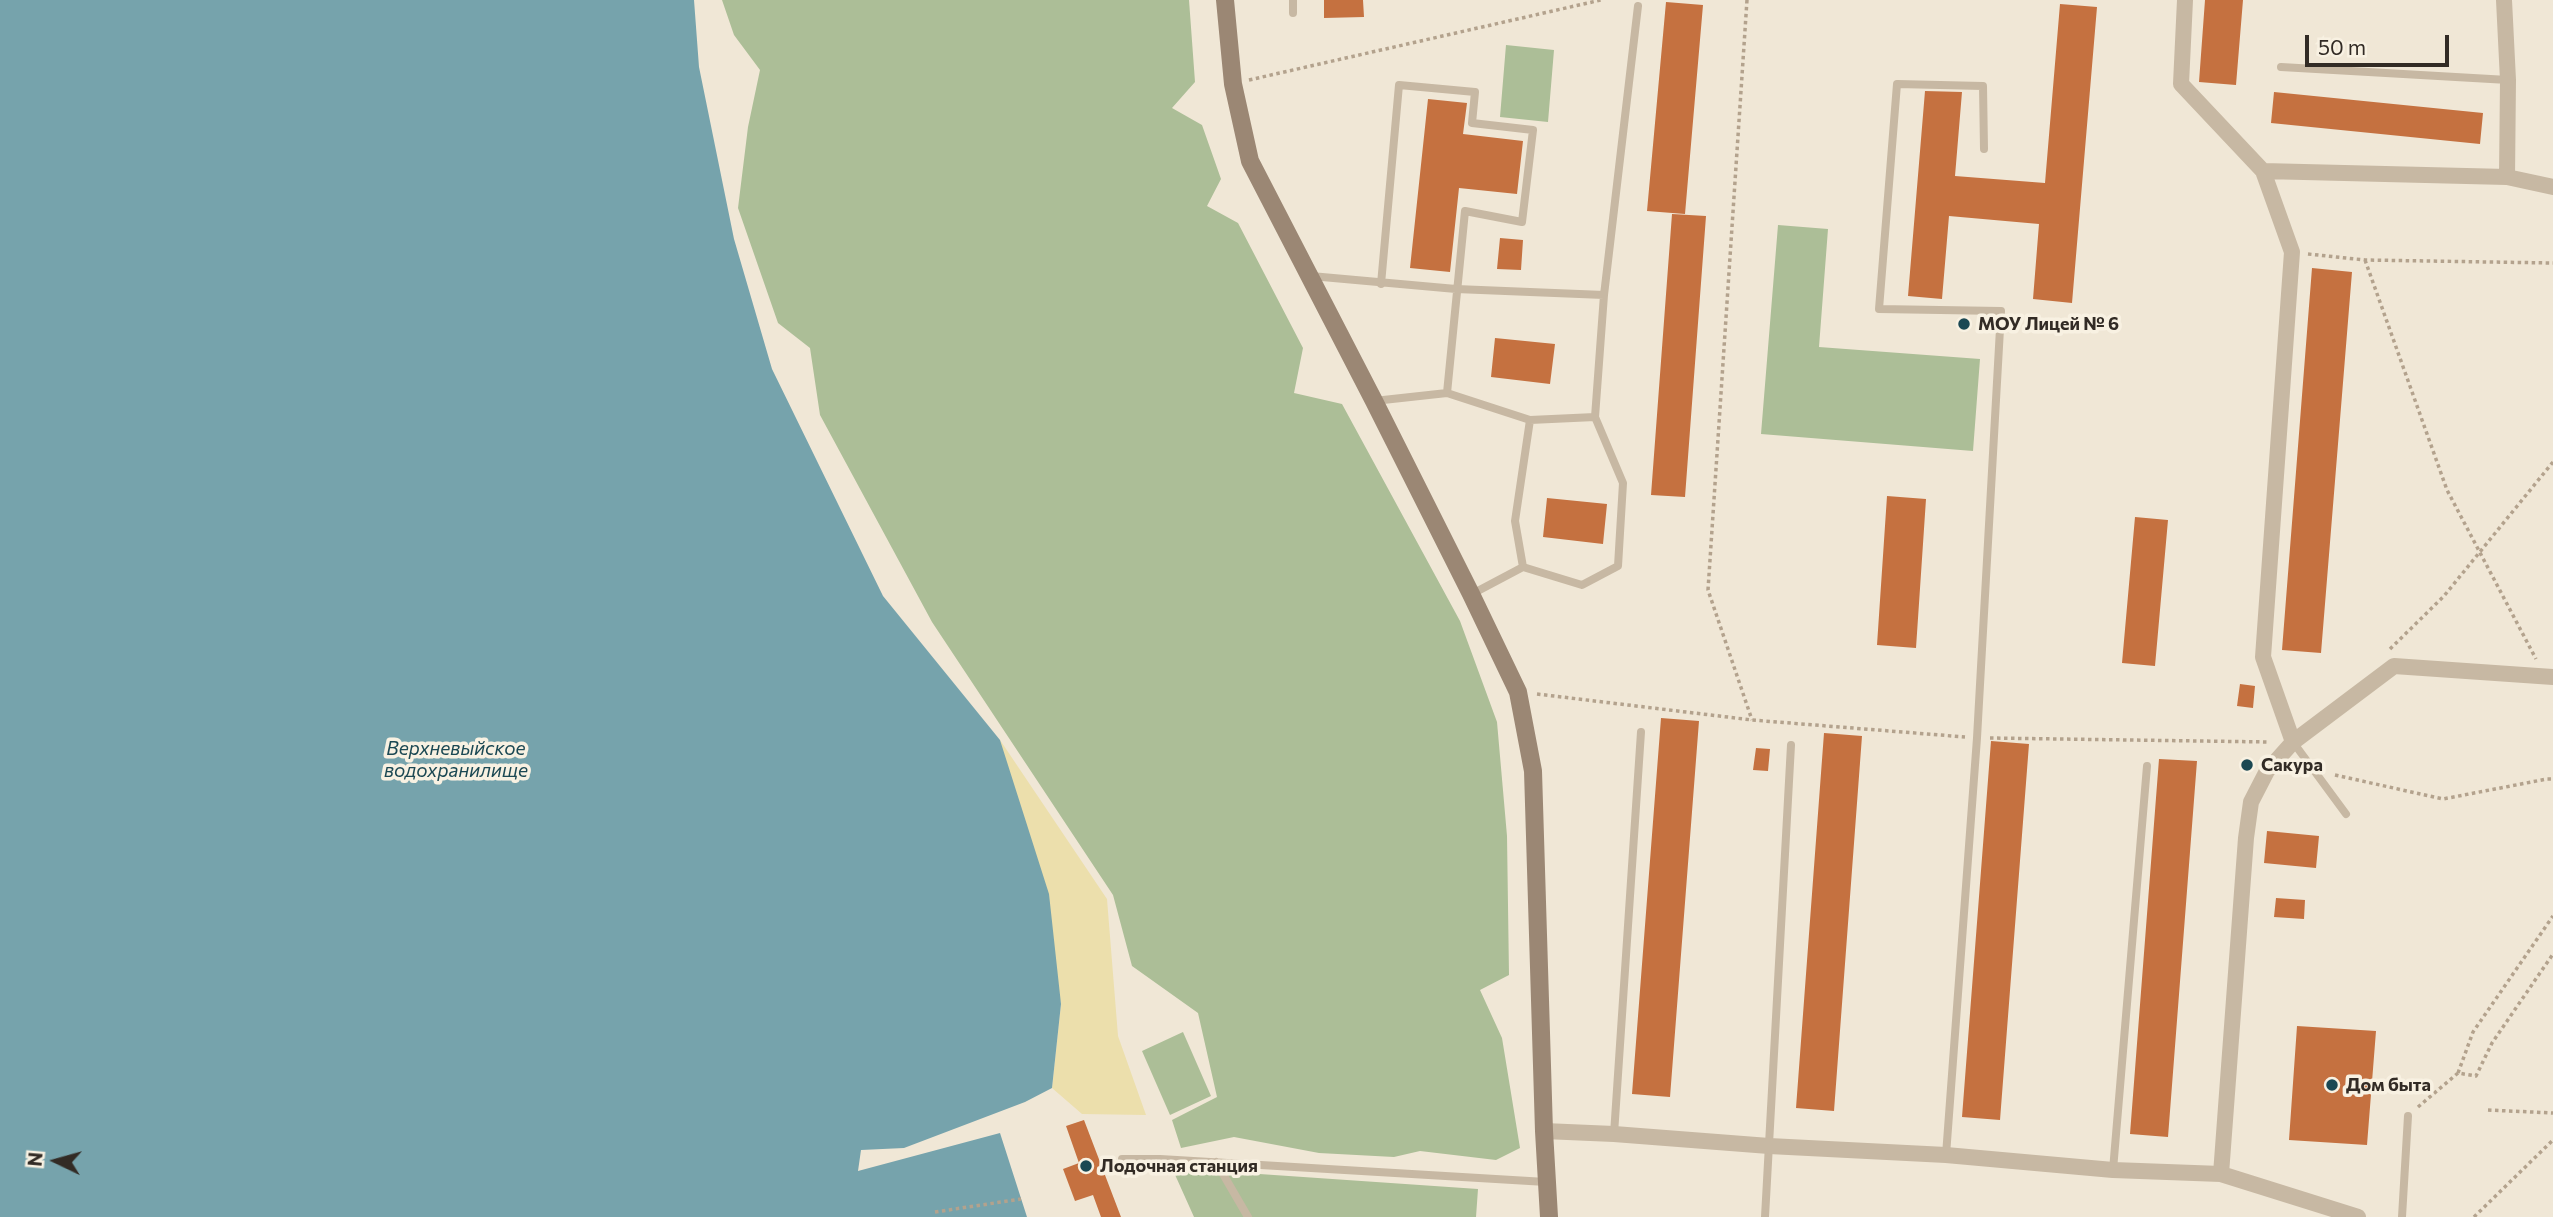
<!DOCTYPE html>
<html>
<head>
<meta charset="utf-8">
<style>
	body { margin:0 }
	#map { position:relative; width:2553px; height:1217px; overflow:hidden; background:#f0e7d6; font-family:Commissioner,sans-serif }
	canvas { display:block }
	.north { position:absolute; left:21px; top:1126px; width:70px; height:70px; -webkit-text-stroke:5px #f8f1e2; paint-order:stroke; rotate:275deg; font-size:19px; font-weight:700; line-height:28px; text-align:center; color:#322b25 }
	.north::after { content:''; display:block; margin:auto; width:24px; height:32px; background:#322b25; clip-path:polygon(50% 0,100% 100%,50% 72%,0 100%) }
	.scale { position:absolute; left:2305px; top:35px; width:144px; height:32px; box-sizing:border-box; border:4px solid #322b25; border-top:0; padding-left:9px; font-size:21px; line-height:24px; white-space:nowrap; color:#322b25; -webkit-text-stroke:5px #f8f1e2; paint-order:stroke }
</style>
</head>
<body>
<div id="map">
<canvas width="2553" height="1217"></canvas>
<div class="north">N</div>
<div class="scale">50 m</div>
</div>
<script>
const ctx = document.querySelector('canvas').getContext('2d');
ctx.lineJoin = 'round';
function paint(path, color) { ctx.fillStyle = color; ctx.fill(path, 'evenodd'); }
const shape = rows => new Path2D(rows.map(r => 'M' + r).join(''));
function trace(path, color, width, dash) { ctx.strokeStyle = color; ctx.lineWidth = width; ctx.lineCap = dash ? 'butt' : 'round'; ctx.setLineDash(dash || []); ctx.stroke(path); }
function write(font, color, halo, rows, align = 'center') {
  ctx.font = font + ' Commissioner,sans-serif'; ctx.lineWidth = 7; ctx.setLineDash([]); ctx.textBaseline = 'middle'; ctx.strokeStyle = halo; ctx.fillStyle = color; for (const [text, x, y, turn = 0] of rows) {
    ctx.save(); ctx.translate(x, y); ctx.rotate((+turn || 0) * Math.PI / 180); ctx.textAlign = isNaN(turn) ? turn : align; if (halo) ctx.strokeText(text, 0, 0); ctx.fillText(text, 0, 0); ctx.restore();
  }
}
paint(shape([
	[722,0,1189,0,1195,82,1172,108,1202,125,1221,179,1207,206,1238,223,1303,348,1294,393,1342,404,1460,621,1497,722,1507,836,1509,975,1480,990,1502,1038,1520,1148,1496,1160,1420,1151,1394,1157,1319,1153,1234,1137,1181,1148,1172,1120,1217,1097,1198,1013,1132,966,1113,895,932,622,820,415,810,348,778,323,738,208,748,127,760,70,734,35],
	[1506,45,1554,50,1548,122,1500,117],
	[1778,225,1828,229,1819,347,1980,359,1973,451,1761,434],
	[1183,1032,1211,1096,1170,1115,1142,1051],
	[1172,1168,1478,1189,1476,1217,1194,1217]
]), '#acbe97');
paint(shape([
	[1000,740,1107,899,1118,1036,1146,1115,1082,1114,1052,1088,1061,1004]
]), '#ecdfac');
paint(shape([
	[0,0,694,0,699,67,734,239,772,369,883,596,1000,740,1049,894,1061,1004,1052,1088,1025,1102,904,1148,861,1150,858,1171,1000,1133,1027,1217,0,1217]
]), '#76a3ac');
paint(shape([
	[1324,0,1363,0,1364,17,1324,18],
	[2205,0,2243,0,2236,85,2199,82],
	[1666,2,1703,5,1685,214,1647,211],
	[2060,4,2097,7,2072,303,2033,299,2039,224,1949,216,1942,299,1908,296,1925,91,1962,92,1955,176,2045,183],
	[2274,92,2483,113,2480,144,2271,123],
	[1428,99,1467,103,1463,134,1523,141,1517,194,1459,188,1450,272,1410,268],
	[1672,214,1706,216,1685,497,1651,495],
	[1500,238,1523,240,1521,270,1497,269],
	[2312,268,2352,272,2321,653,2282,650],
	[1495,338,1555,344,1550,384,1491,377],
	[1887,496,1926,499,1916,648,1877,645],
	[1547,498,1607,504,1603,544,1543,537],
	[2135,517,2168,520,2155,666,2122,663],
	[2240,684,2255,686,2253,708,2237,706],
	[1661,718,1699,721,1670,1097,1632,1094],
	[1824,733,1862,736,1834,1111,1796,1108],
	[1991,741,2029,744,2000,1120,1962,1117],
	[1756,748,1770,749,1768,771,1753,770],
	[2159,759,2197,761,2168,1137,2130,1134],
	[2267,831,2319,836,2316,868,2264,863],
	[2276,898,2305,900,2304,919,2274,917],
	[2297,1026,2376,1031,2367,1145,2289,1140],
	[1084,1120,1121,1217,1101,1217,1093,1195,1075,1201,1063,1169,1079,1163,1066,1126]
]), '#c57140');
trace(shape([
	[1747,0,1708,590,1752,720],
	[1249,80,1601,0],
	[2308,254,2365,260,2553,263],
	[2365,260,2447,490,2536,659],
	[2390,649,2444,596,2553,462],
	[1537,694,1752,720,1965,737],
	[1990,738,2269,742],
	[2335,775,2443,799,2547,779,2553,779],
	[2458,1073,2473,1032,2553,916],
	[2418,1107,2458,1073,2476,1076,2492,1043,2553,954],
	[2488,1110,2553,1113],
	[935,1212,1021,1199],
	[2474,1217,2553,1140]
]), '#b3a28d', 3.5, [3.5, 3.5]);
trace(shape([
	[1293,0,1293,13],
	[2281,67,2508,80],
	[1311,276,1456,289,1604,295],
	[1381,284,1399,85,1475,92,1472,123,1533,130,1522,222,1465,211,1447,393],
	[1374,401,1447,393,1530,420],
	[1523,567,1515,521,1530,420,1595,417],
	[1472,594,1523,567,1582,585,1618,566,1623,483,1595,417,1604,295,1638,6],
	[2293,742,2346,814],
	[1614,1134,1641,732],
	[1946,1155,1977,738,2001,311,1879,309,1897,84,1983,86,1984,149],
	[1122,1159,1160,1159,1546,1182],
	[1216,1162,1248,1217],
	[2113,1170,2147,766],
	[1765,1217,1791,745],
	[2402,1217,2408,1116]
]), '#c7b8a3', 8);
trace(shape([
	[2185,0,2181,84,2263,171,2292,252,2263,657,2293,742],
	[2504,0,2508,80,2507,177],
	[2263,171,2507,177,2553,187],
	[1544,1131,1614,1134,1769,1146,1946,1155,2113,1170,2221,1174,2246,838,2251,802,2267,771,2293,742,2394,666,2553,677],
	[2221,1174,2358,1217]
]), '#c7b8a3', 16);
trace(shape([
	[1225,0,1233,84,1250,161,1374,401,1471,594,1518,692,1533,771,1544,1131,1549,1217]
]), '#9b8774', 18);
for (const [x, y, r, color] of [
	[1964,324,7,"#1b4853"],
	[2247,765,7,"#1b4853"],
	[2332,1085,7,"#1b4853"],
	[1086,1166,7,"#1b4853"]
]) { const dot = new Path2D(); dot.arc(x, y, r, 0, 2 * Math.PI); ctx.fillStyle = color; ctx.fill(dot); trace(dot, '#f8f1e2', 2.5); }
write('bold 18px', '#322b25', '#f8f1e2', [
	["МОУ Лицей № 6",1978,324],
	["Сакура",2261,765],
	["Дом быта",2346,1085],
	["Лодочная станция",1100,1166]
], 'left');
write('italic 19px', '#1b4853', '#f8f1e2', [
	["Верхневыйское",456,749],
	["водохранилище",456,771]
]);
</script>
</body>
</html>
